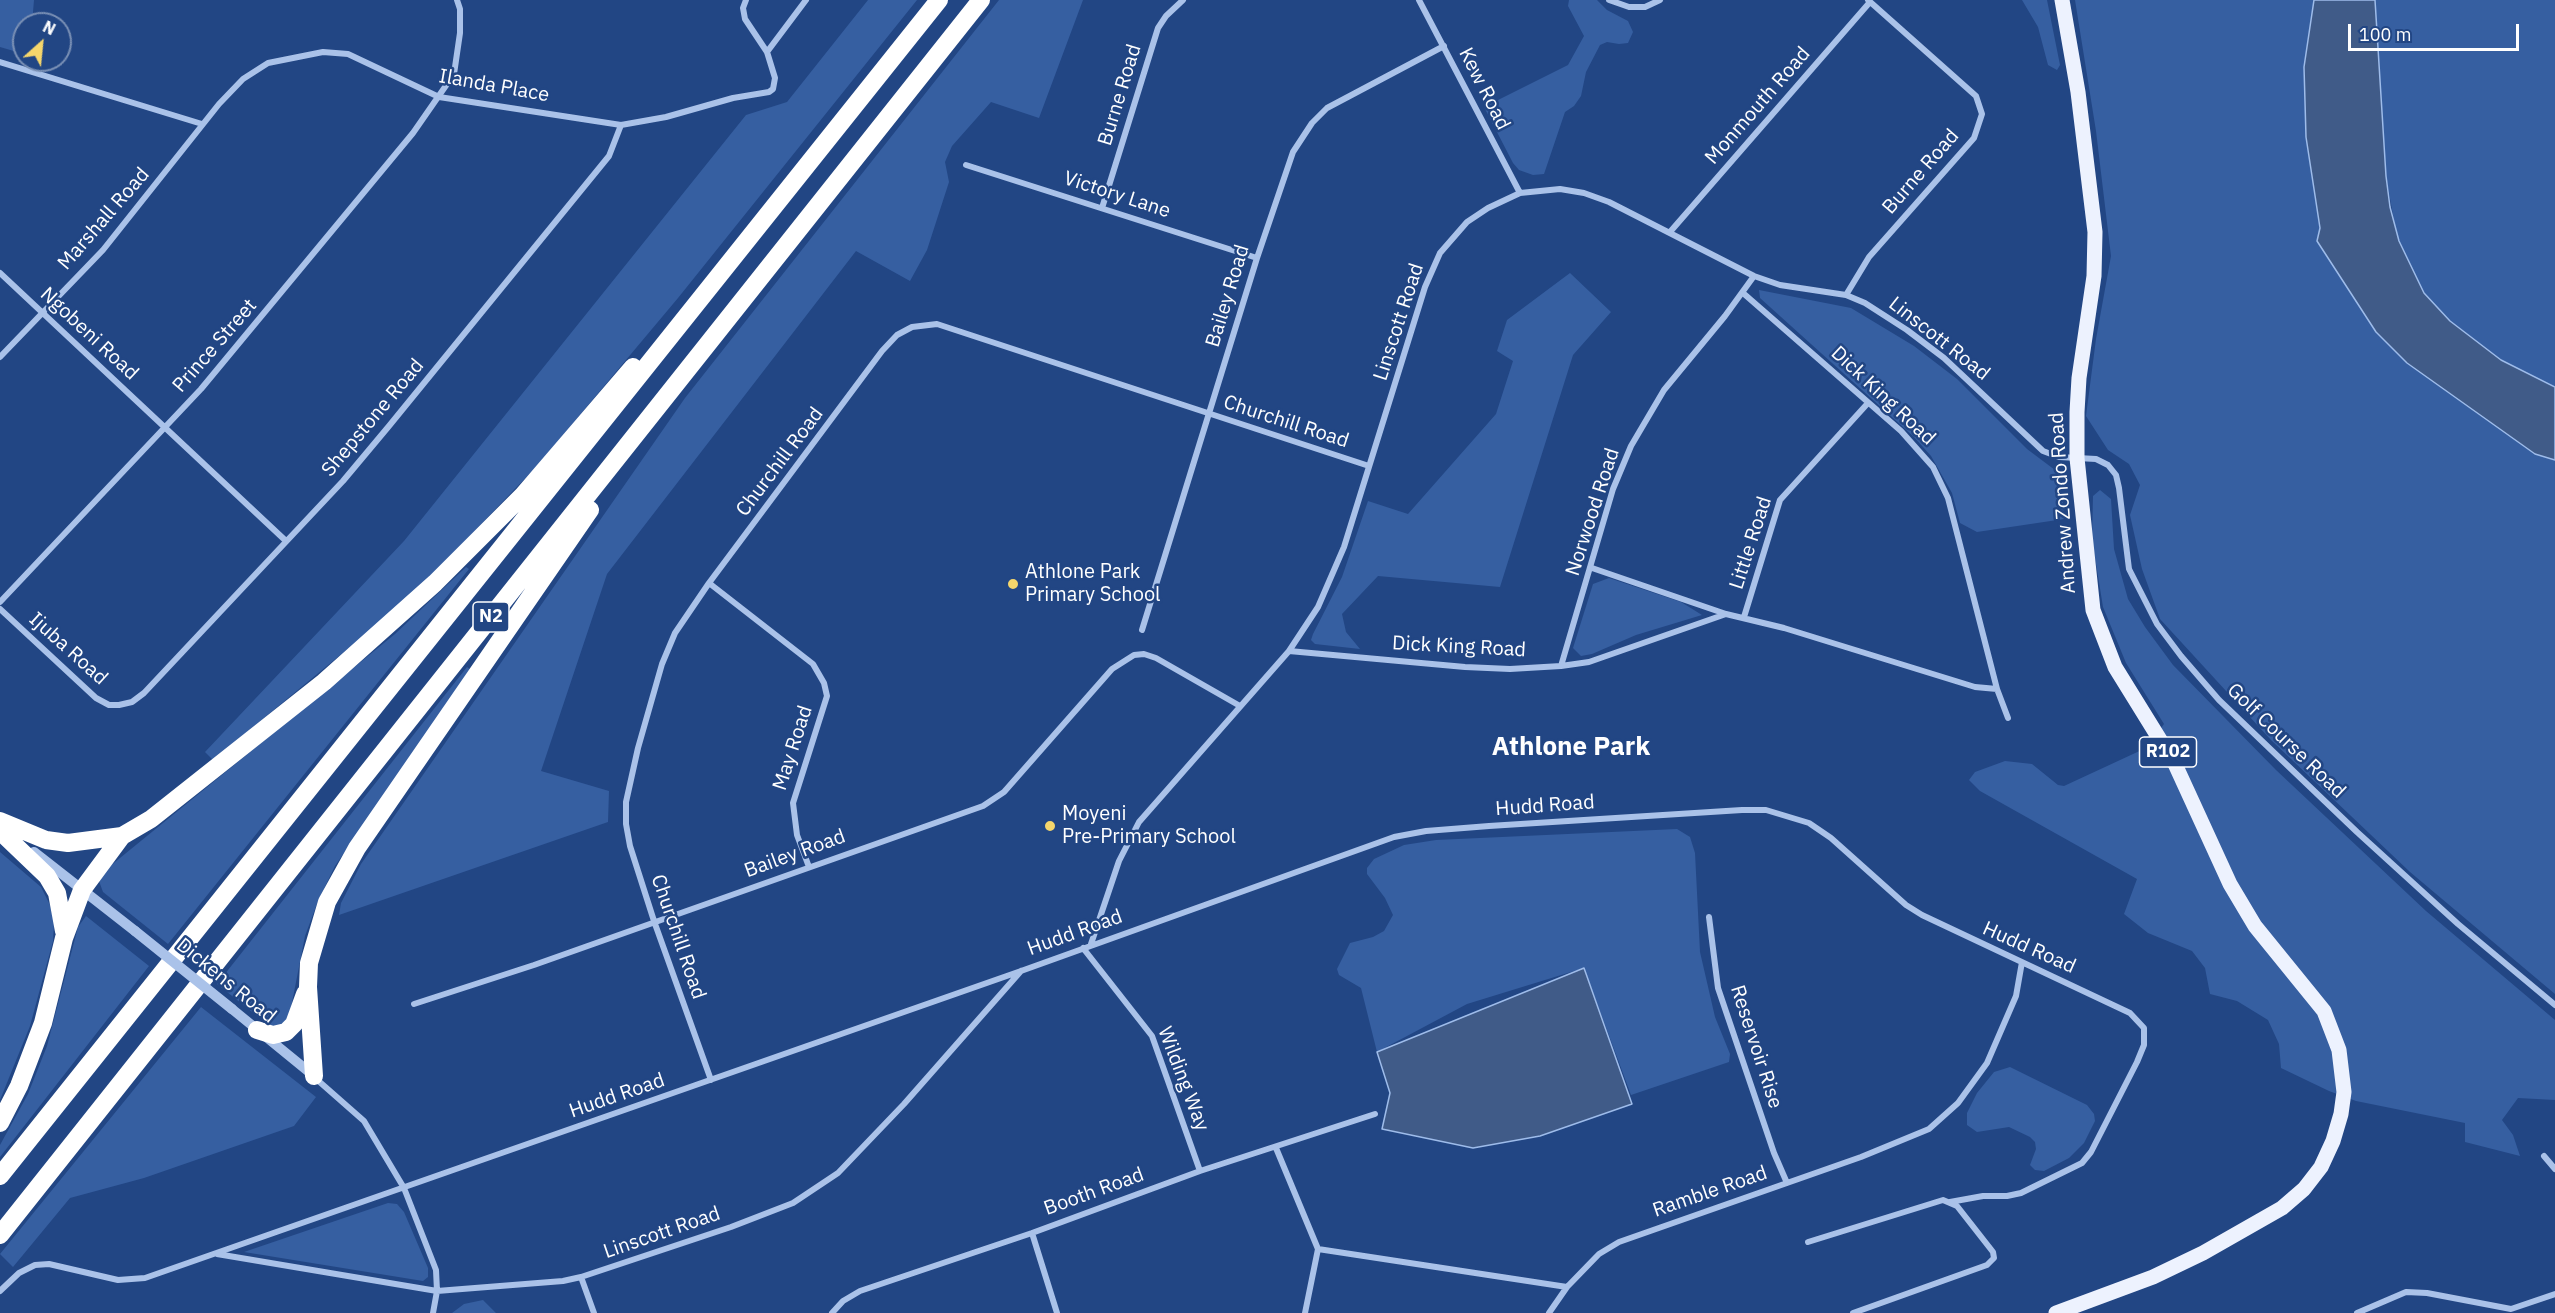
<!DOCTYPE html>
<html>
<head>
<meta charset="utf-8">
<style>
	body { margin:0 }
	#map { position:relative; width:2555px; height:1313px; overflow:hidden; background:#224684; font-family:"IBM Plex Sans",sans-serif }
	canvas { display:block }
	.north { position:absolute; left:12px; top:12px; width:60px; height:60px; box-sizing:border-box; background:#224684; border:2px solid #7a90b5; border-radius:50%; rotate:27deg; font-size:16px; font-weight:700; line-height:24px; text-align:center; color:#fff }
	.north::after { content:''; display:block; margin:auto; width:21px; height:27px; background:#f5d66c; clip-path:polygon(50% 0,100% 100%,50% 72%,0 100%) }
	.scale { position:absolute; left:2348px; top:24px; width:171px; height:27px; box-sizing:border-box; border:3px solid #fff; border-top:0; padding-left:8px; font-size:18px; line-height:21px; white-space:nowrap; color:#fff; -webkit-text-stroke:4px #224684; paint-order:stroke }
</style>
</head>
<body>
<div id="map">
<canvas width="2555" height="1313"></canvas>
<div class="north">N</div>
<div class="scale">100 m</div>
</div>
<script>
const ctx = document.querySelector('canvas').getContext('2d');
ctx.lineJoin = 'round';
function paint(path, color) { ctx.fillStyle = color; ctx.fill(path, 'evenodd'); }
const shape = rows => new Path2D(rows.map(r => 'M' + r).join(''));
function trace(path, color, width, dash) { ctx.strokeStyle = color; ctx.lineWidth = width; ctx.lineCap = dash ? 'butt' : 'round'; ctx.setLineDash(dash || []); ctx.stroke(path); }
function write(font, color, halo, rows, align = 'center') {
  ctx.font = font + ' "IBM Plex Sans",sans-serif'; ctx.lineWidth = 5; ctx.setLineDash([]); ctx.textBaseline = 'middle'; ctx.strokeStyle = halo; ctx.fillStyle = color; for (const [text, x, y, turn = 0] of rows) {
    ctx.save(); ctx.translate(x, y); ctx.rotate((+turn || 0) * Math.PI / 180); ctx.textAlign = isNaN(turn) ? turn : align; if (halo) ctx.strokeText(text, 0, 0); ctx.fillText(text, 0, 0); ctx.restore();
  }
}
paint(shape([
	[0,0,34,0,32,24,24,24,24,54,0,47],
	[868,0,917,0,678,298,537,466,435,572,373,628,213,760,205,752,404,541,746,115,787,102],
	[999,0,1083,0,1039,118,991,102,952,146,945,162,949,182,927,250,910,281,856,251,607,574,541,771,609,791,608,822,339,915,341,903,361,864,685,398],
	[1569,0,1597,0,1607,10,1628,21,1633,32,1628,43,1619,44,1607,42,1600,45,1586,72,1581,96,1574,106,1565,112,1544,174,1533,175,1519,170,1513,163,1484,107,1568,65,1584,36,1568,6],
	[2022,0,2047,0,2060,65,2057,70,2048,65,2038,27],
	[2075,0,2314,0,2304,67,2321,236,2555,455,2555,994,2410,872,2271,740,2160,619,2142,569,2130,515,2140,485,2129,464,2108,450,2086,416,2096,339,2111,256,2096,131],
	[2375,0,2555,0,2555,391,2517,374,2467,339,2424,293,2399,248,2386,176],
	[1570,273,1611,312,1573,355,1500,587,1378,576,1342,614,1346,632,1360,649,1315,644,1311,640,1313,634,1342,577,1368,501,1408,514,1496,414,1513,361,1497,351,1507,320],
	[1759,290,1851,308,1914,346,1957,379,2027,449,2055,470,2062,486,2064,519,1977,532,1960,523,1952,493,1931,456,1914,437,1760,298],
	[2100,490,2111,499,2114,549,2128,599,2145,627,2173,665,2276,770,2426,911,2555,1020,2555,1100,2518,1098,2502,1120,2513,1135,2520,1156,2465,1142,2465,1123,2356,1101,2329,1091,2281,1068,2279,1044,2268,1020,2237,1001,2210,994,2205,968,2192,951,2148,933,2124,914,2137,879,1980,791,1969,780,1975,772,2005,761,2032,764,2058,785,2064,786,2146,748,2164,724,2126,663,2103,607,2092,539,2093,496],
	[466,567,469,569,168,944,103,892,99,881,104,871,395,634],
	[1609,578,1681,602,1702,615,1636,635,1592,654,1581,656,1573,648,1593,584],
	[467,667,470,669,335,866,318,901,305,936,289,1018,279,1028,271,1027,217,984],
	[1677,829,1690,837,1695,853,1700,952,1715,1017,1730,1054,1729,1062,1631,1095,1584,968,1467,1004,1377,1052,1361,988,1339,975,1337,969,1350,943,1373,937,1384,931,1393,915,1385,898,1367,874,1367,868,1374,859,1404,845,1436,840],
	[0,852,41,887,50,905,54,923,53,941,30,1026,0,1100],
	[86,916,149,966,0,1157,0,1145,28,1094,47,1046,78,927],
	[201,1007,316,1097,294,1126,144,1178,70,1198,13,1267,0,1254],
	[2010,1067,2087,1105,2094,1114,2095,1121,2084,1143,2069,1158,2044,1171,2035,1170,2030,1165,2036,1149,2035,1142,2030,1137,2009,1127,1977,1132,1967,1125,1967,1113,1977,1093,1994,1072],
	[388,1203,397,1204,404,1212,428,1268,428,1277,423,1281,244,1252],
	[483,1300,496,1313,452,1313,464,1304]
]), '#365fa1');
const water = shape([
	[2314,0,2375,0,2386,176,2390,207,2399,241,2424,293,2450,321,2501,360,2555,387,2555,460,2535,454,2407,363,2376,332,2317,241,2320,228,2306,137,2304,67,2314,0],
	[1584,968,1632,1104,1540,1136,1473,1148,1382,1129,1390,1093,1377,1052,1584,968]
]);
paint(water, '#405b88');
trace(water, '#9ebcea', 1.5);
trace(shape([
	[1419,0,1520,193],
	[1609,0,1629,7,1645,7,1660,0],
	[767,52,806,0],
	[0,62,202,124],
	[966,165,1257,258],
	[1102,208,1158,28,1166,16,1183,0],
	[1670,232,1870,2],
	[0,273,286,541],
	[1743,293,1901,431,1933,467,1948,498,1997,689,2008,718],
	[1846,295,1869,257,1974,138,1982,114,1976,96,1868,0],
	[0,357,103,250,219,104,243,79,268,63,323,52,348,54,439,97,621,125,666,117,733,98,769,92,773,89,775,78,767,52,745,19,743,8,746,0],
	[1592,568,1726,614,1784,628,1975,687,1997,689],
	[709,583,813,664,824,683,827,696,793,803,797,835,809,867],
	[0,602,201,389,413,133,454,74,460,33,460,9,457,0],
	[0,609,96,698,109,705,119,705,132,702,144,693,343,481,389,426,609,156,621,125],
	[1744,617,1780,500,1868,403],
	[1142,630,1257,258,1293,152,1312,123,1327,108,1444,46],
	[1289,651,1465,667,1510,669,1561,666,1589,662,1726,614],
	[1561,666,1613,489,1631,446,1664,390,1725,316,1754,276],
	[1709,917,1718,988,1774,1153,1787,1183],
	[1091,944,1119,861,1139,822,1289,651,1318,607,1344,547,1425,287,1440,253,1467,222,1488,208,1520,193,1560,189,1584,193,1609,202,1754,276,1780,285,1846,295,1865,303,1907,330,1944,358,2043,451,2059,457,2096,459,2108,465,2116,475,2119,488,2129,569,2157,624,2181,656,2219,700,2357,832,2458,924,2555,1005],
	[1083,948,1152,1036,1200,1171],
	[414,1004,534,965,983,806,1004,792,1112,669,1134,655,1144,654,1156,658,1240,706],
	[314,1077,364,1121,404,1188,436,1270,437,1291,433,1313],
	[711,1080,654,921,630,846,626,824,626,802,638,748,662,664,675,633,709,583,882,351,897,335,912,327,937,324,1369,466],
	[1276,1148,1318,1249,1305,1313],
	[2544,1156,2555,1169],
	[1032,1233,1057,1313],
	[1808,1242,1943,1200,1957,1206,1993,1252,1994,1258,1987,1265,1853,1313],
	[1318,1249,1567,1287,1599,1254,1619,1242,1861,1157,1929,1129,1958,1103,1987,1063,2016,996,2022,962],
	[217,1254,437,1291,563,1281,581,1277,731,1227,793,1203,838,1173,904,1104,1021,971],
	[581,1277,594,1313],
	[0,1291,19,1273,35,1265,49,1264,118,1280,145,1278,1021,971,1394,837,1426,831,1489,826,1742,810,1766,810,1809,823,1831,838,1906,905,1922,915,2130,1013,2144,1028,2144,1045,2137,1062,2091,1152,2082,1163,2021,1193,2007,1196,1983,1196,1950,1202],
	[832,1313,843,1301,860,1291,1032,1233,1200,1171,1375,1114],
	[1549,1313,1567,1287],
	[2357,1313,2406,1292,2427,1293,2511,1309,2555,1294]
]), '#aac2e9', 6);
trace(shape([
	[34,852,135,931],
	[232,1009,314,1076]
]), '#aac2e9', 10);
trace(shape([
	[2056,1313,2153,1277,2203,1253,2282,1208,2304,1189,2321,1167,2333,1141,2341,1114,2344,1092,2339,1050,2324,1011,2255,926,2230,884,2175,764,2115,667,2093,610,2077,458,2077,412,2079,378,2094,276,2095,232,2078,92,2062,0]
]), '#edf2fe', 15);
trace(shape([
	[0,821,46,840,68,843,122,836,151,819,324,682,435,583,523,495,633,367],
	[0,831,47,876,57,893,64,931],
	[257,1030,273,1035,286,1032,294,1024,305,994],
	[314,1076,308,987,309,963,327,902,357,848,590,510],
	[0,1123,19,1086,43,1023,64,938,82,890,122,836],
	[0,1176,939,0],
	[0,1235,981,0]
]), '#fff', 18);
trace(shape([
	[135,931,232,1009]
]), '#aac2e9', 10);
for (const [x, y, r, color] of [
	[1013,584,6,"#f5d66c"],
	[1050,826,6,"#f5d66c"]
]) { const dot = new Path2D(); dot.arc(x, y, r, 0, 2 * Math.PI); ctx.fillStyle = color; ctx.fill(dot); trace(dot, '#224684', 2); }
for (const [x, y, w] of [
	[491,617,36],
	[2168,752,57]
]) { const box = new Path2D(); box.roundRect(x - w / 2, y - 15, w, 30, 4.5); ctx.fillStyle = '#224684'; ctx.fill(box); trace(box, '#fff', 1.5); }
write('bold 18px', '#fff', null, [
	["N2",491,617],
	["R102",2168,752]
]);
write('20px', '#fff', '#224684', [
	["Ilanda Place",494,86,10],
	["Kew Road",1484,89,63],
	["Burne Road",1120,95,-73],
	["Monmouth Road",1758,106,-49],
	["Burne Road",1921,172,-49],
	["Victory Lane",1117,195,18],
	["Marshall Road",104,219,-49],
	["Bailey Road",1228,296,-73],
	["Linscott Road",1399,322,-72],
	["Ngobeni Road",89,334,43],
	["Linscott Road",1939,339,38],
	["Prince Street",215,346,-49],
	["Dick King Road",1883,396,43],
	["Shepstone Road",373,418,-50],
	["Churchill Road",1286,422,18],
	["Churchill Road",780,462,-53],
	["Andrew Zondo Road",2063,503,-94],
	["Norwood Road",1593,512,-72],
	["Little Road",1751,543,-72],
	["Dick King Road",1459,647,3],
	["Ijuba Road",68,649,42],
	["Golf Course Road",2286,741,44],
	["May Road",793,748,-72],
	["Hudd Road",1545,806,-4],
	["Bailey Road",795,854,-20],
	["Hudd Road",1075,933,-20],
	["Churchill Road",678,937,71],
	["Hudd Road",2029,948,24],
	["Dickens Road",226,981,39],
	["Reservoir Rise",1756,1047,72],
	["Wilding Way",1183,1079,69],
	["Hudd Road",617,1096,-19],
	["Booth Road",1094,1192,-20],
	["Ramble Road",1710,1192,-19],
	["Linscott Road",662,1233,-19]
]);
write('20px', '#fff', '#224684', [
	["Athlone Park",1025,572],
	["Primary School",1025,595],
	["Moyeni",1062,814],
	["Pre-Primary School",1062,837]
], 'left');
write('bold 26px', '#fff', '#224684', [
	["Athlone Park",1571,747]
]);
</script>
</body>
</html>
